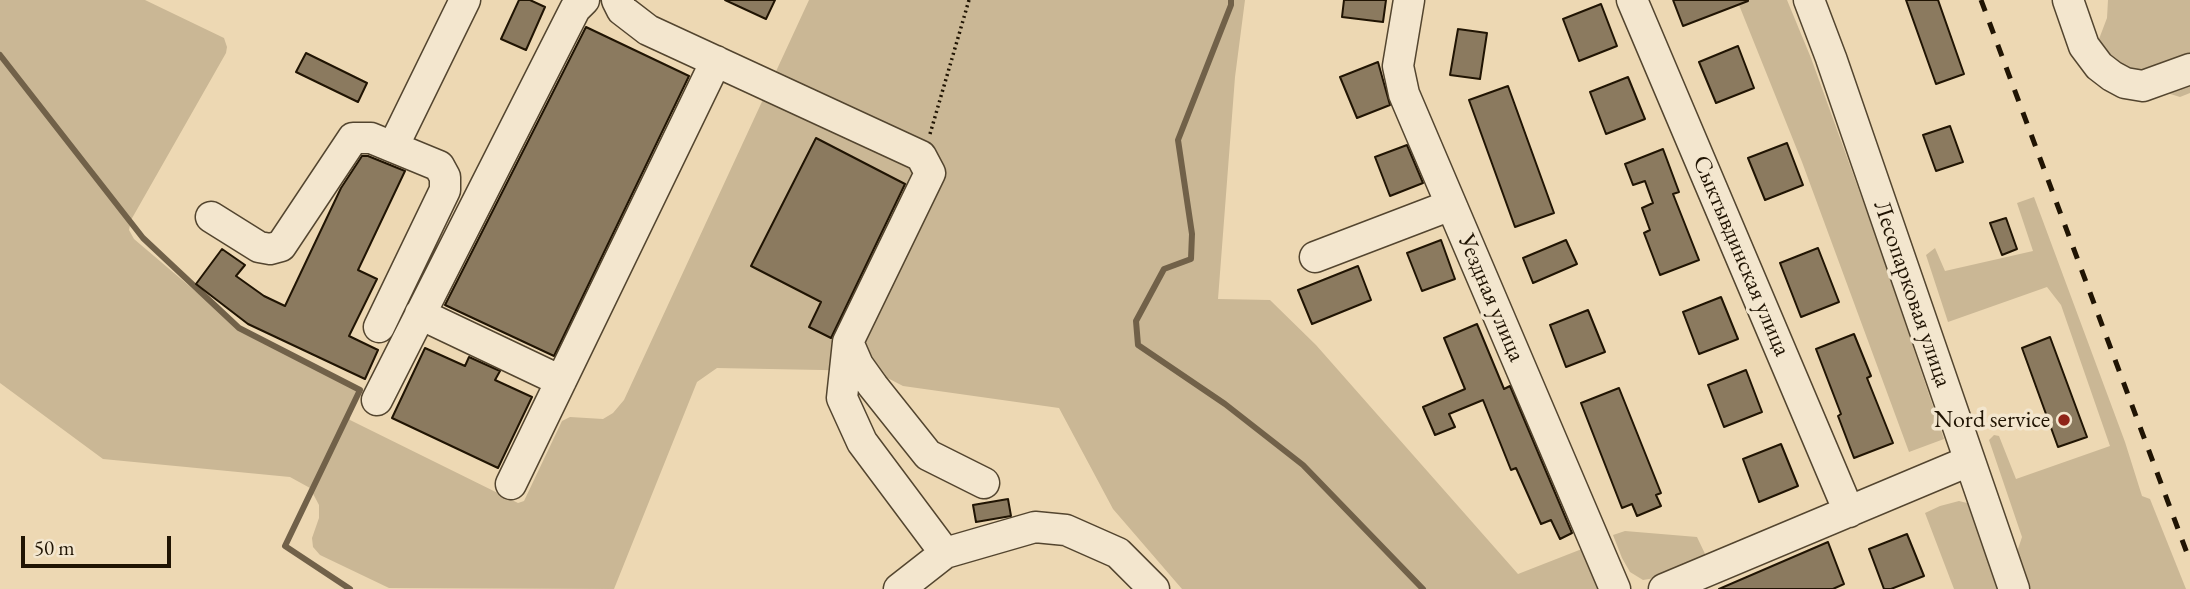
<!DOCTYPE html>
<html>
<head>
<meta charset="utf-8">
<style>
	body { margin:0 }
	#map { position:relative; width:2190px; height:589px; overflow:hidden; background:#edd8b3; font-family:"EB Garamond",serif }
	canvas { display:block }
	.scale { position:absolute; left:21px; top:536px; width:150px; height:32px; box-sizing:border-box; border:4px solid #201403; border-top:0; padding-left:9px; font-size:21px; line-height:24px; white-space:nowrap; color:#201403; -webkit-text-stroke:5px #f3e6ce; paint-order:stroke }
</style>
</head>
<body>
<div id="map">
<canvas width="2190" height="589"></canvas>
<div class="scale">50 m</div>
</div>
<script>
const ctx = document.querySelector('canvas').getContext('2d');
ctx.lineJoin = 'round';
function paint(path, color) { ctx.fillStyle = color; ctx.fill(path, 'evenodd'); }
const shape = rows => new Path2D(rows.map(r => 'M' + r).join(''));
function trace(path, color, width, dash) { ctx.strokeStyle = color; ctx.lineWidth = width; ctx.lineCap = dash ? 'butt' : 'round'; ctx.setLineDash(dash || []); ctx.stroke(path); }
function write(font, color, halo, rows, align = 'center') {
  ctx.font = font + ' "EB Garamond",serif'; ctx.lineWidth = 7; ctx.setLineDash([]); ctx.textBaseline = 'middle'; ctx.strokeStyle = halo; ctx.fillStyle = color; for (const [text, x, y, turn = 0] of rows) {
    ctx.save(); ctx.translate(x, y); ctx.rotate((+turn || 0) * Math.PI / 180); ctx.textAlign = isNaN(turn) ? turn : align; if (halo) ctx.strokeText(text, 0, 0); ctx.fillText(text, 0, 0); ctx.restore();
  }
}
paint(shape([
	[0,0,145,0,224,38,227,47,226,53,131,220,129,230,134,239,234,324,356,386,360,393,349,416,350,420,518,503,524,501,562,421,570,417,603,419,613,413,624,400,809,0,1245,0,1235,77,1218,299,1270,300,1316,345,1518,574,1587,547,1604,589,1182,589,1113,509,1059,408,903,386,874,371,717,368,697,382,614,589,389,588,320,555,313,547,312,538,319,518,319,505,310,488,290,477,103,459,0,383],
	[1737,0,1787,0,1811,58,1877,240,1944,439,1909,452,1802,162],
	[2108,0,2190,0,2190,93,2180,97,2154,89,2106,51,2099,39,2107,18],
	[2034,197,2125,442,2142,496,2150,499,2186,589,2028,589,2019,562,2018,549,2022,537,1989,440,1994,435,1999,436,2016,479,2110,446,2061,305,2047,287,1948,322,1926,255,1935,248,1945,271,2033,251,2017,203],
	[1959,501,1967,503,1999,589,1954,589,1925,513,1940,506],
	[1625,531,1697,537,1707,558,1655,578,1643,580,1630,572,1622,558,1613,535]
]), '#cab795');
trace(shape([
	[1231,0,1231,5,1178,140,1192,234,1191,259,1164,269,1136,321,1138,345,1225,404,1303,465,1423,589],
	[0,55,143,238,239,328,360,390,285,546,350,589]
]), '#716149', 6);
const building = shape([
	[519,0,530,0,545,7,526,50,501,39,519,0],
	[725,0,775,0,766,19,725,0],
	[1344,0,1386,0,1383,22,1342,17,1344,0],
	[1673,0,1748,0,1748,1,1683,26,1673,0],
	[1906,0,1938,0,1964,74,1936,84,1906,0],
	[1601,4,1617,46,1579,61,1563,19,1601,4],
	[586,27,689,76,554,356,445,305,586,27],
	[1458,29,1487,33,1480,79,1450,75,1458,29],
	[1738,46,1754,88,1716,103,1699,62,1738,46],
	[306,53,367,83,358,102,296,72,306,53],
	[1378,62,1390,105,1357,118,1340,77,1378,62],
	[1628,77,1645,119,1606,134,1590,92,1628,77],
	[1508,86,1554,213,1515,227,1469,100,1508,86],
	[1950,126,1963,162,1936,171,1923,135,1950,126],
	[816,138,905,184,831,338,809,327,821,302,751,266,816,138],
	[1787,143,1803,185,1765,200,1748,158,1787,143],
	[1407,145,1423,183,1390,196,1375,157,1407,145],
	[1663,149,1679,192,1673,194,1699,260,1660,275,1644,233,1650,230,1642,208,1653,203,1645,181,1633,185,1625,164,1663,149],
	[362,156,368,156,405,171,358,270,377,279,349,336,378,350,365,379,248,324,196,284,222,249,245,265,236,276,264,296,285,306,341,188,362,156],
	[2006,218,2017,249,2002,255,1990,223,2006,218],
	[1441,240,1455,279,1422,291,1407,253,1441,240],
	[1566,240,1577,264,1533,283,1523,258,1566,240],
	[1818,248,1839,302,1801,317,1780,263,1818,248],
	[1358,266,1371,300,1312,324,1298,290,1358,266],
	[1721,297,1738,339,1699,354,1683,312,1721,297],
	[1588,310,1605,352,1566,367,1550,325,1588,310],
	[1477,324,1504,389,1510,386,1572,533,1560,539,1551,520,1541,524,1516,468,1511,470,1483,400,1449,414,1455,427,1435,435,1423,407,1465,389,1444,338,1477,324],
	[1854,334,1871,376,1867,378,1893,443,1854,458,1838,416,1841,414,1816,349,1854,334],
	[2050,337,2087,437,2058,447,2022,348,2050,337],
	[425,348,465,366,469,357,500,371,495,380,532,397,498,468,392,418,425,348],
	[1746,370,1762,412,1724,427,1708,385,1746,370],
	[1619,388,1661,493,1656,495,1661,506,1637,516,1632,504,1622,508,1581,403,1619,388],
	[1781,444,1798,486,1759,502,1743,459,1781,444],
	[1008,499,1011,516,976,522,973,505,1008,499],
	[1907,534,1924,576,1891,589,1884,589,1869,549,1907,534],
	[1828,542,1844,584,1833,589,1719,589,1828,542]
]);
paint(building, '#8b7a5f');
trace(building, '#201403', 2);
const minor = shape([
	[617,0,622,10,648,30,921,156,930,173,848,342,842,398,862,442,945,553],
	[1409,0,1398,66,1404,94,1615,589],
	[1632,0,1849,512],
	[1809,0,1831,58,2014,589],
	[2068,0,2084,46,2099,66,2112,76,2125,83,2143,86,2190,69],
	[393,147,465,0],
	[211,217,259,247,270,249,281,246,353,138,371,138,439,166,445,177,445,190,379,327],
	[1315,257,1451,205],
	[420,314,561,381],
	[848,342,858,365,873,386,928,455,984,483],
	[377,400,575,9,584,0],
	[511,484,716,61],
	[899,589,945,553,1035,527,1066,530,1118,553,1154,589],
	[1664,589,1969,461]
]);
trace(minor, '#53452f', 33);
trace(shape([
	[930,134,969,0]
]), '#201403', 3.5, [2, 3.5]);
trace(minor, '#f3e6ce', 30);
trace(shape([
	[1981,0,2190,561]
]), '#201403', 5, [12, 12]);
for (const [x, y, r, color] of [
	[2064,420,7,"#8f2418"]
]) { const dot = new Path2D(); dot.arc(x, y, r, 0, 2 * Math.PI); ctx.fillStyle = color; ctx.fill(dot); trace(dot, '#f3e6ce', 2.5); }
write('24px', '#201403', '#f3e6ce', [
	["Сыктывдинская улица",1741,256,67],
	["Лесопарковая улица",1912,294,71],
	["Уездная улица",1491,298,67]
]);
write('24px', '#201403', '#f3e6ce', [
	["Nord service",2050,420]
], 'right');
</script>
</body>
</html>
